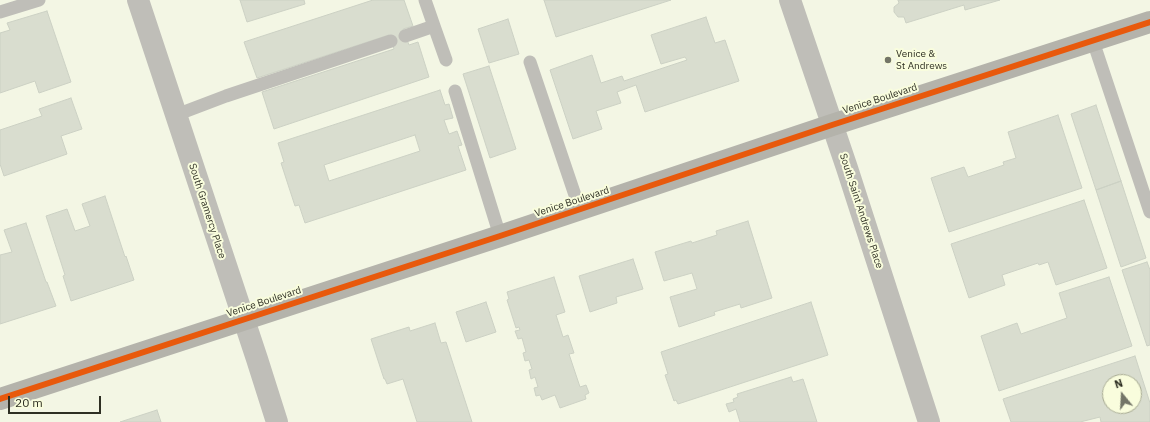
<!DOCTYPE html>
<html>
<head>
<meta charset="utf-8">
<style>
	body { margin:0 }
	#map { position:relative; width:1150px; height:422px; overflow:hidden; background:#f3f6e4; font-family:"IBM Plex Sans",sans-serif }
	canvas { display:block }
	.north { position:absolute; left:1102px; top:374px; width:40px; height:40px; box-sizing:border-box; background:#f9fddd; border:1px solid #a8ab93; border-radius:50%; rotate:342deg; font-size:11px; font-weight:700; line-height:16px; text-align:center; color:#2e2f23 }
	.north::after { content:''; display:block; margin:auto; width:14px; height:18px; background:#737567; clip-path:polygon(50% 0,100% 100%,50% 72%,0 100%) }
	.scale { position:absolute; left:8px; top:396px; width:93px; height:18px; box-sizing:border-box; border:2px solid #2e2f23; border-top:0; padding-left:5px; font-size:12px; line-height:14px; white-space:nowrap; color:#2e2f23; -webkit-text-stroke:3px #f9fddd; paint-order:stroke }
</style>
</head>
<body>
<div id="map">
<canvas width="1150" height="422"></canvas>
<div class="north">N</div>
<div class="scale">20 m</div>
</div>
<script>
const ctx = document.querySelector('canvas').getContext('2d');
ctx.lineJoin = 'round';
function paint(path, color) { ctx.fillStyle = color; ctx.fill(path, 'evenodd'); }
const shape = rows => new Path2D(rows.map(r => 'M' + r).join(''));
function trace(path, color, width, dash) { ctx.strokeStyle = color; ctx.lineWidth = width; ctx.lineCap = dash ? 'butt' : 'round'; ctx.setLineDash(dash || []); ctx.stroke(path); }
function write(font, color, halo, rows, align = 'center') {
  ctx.font = font + ' "IBM Plex Sans",sans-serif'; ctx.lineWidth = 4; ctx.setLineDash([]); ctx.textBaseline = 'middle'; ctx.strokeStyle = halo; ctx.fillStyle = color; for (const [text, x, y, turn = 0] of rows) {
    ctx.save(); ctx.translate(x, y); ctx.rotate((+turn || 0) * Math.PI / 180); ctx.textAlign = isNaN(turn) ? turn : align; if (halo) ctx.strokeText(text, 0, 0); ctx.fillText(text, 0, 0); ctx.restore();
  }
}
const building = shape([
	[240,0,304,0,305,4,247,22,240,0],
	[373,0,404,0,413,26,403,29,409,45,418,42,429,77,274,129,262,92,394,49,389,35,257,78,244,42,373,0],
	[544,0,671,0,556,37,544,0],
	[898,0,1000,0,965,10,964,5,906,23,904,17,898,17,894,12,894,7,899,3,898,0],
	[47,11,71,82,39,93,35,81,0,93,0,33,10,30,7,23,47,11],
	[706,17,715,43,725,40,739,81,645,112,636,85,617,92,621,103,596,111,602,129,573,139,550,70,592,55,601,83,622,76,624,81,687,60,685,57,661,64,651,35,706,17],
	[508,19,519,54,489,63,478,29,508,19],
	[489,66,516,149,490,158,463,74,489,66],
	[440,90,445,105,449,104,453,118,444,120,449,134,457,131,462,145,458,146,466,170,305,223,299,205,295,206,281,163,284,162,278,143,440,90],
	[415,135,420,151,329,181,324,165,415,135],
	[71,98,82,129,61,136,67,154,4,176,0,164,0,130,42,116,39,109,71,98],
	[1096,105,1121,181,1096,190,1071,114,1096,105],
	[1058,115,1082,188,949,232,931,178,964,167,968,177,1004,165,1003,162,1016,158,1008,132,1058,115],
	[1121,181,1146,258,1121,267,1096,190,1121,181],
	[105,196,125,257,126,256,134,280,71,301,63,276,65,275,46,216,67,209,75,231,90,226,82,204,105,196],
	[1084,200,1107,268,1056,285,1048,262,1039,265,1038,263,1002,275,1005,285,969,298,951,244,1084,200],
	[748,221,772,298,741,308,740,304,714,312,715,315,679,327,670,297,697,289,692,273,664,281,655,252,691,241,692,243,717,235,716,231,748,221],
	[26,223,46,282,47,282,56,306,0,324,0,255,12,252,4,230,26,223],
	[633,259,643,289,616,297,617,303,590,312,579,276,633,259],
	[1147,262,1150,270,1150,345,1147,346,1122,270,1147,262],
	[554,277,565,312,556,315,563,337,568,335,574,353,569,354,580,387,586,385,589,393,585,395,586,399,560,408,555,395,542,400,540,395,536,396,534,388,538,387,535,377,531,379,529,370,532,369,529,360,525,361,523,353,526,352,522,338,518,339,515,331,520,330,519,327,516,328,507,300,509,299,507,292,554,277],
	[1109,277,1132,346,999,391,981,336,1017,323,1021,334,1067,318,1059,293,1109,277],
	[486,302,496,332,466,342,456,312,486,302],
	[811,302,828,355,678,404,676,400,674,401,665,375,668,374,661,352,811,302],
	[435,323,441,343,446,342,472,422,417,422,403,379,387,384,385,379,384,379,371,339,409,327,410,331,435,323],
	[1135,356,1150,403,1150,422,1101,422,1100,417,1080,422,1011,422,1003,399,1135,356],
	[1110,382,1134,382,1134,406,1110,406,1110,382],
	[791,377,793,382,803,379,817,422,740,422,736,409,729,412,726,404,734,402,733,399,738,397,737,394,791,377],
	[157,410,161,422,120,422,157,410]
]);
paint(building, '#d9ddcf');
trace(building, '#ccd1c4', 1);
trace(shape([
	[0,12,39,0],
	[434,26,446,60],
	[405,36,434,26,425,0],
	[1093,41,1150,212],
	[530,62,580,210],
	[455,91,500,236],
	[176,115,226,96,391,41]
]), '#bfbeb8', 13);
trace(shape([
	[138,0,257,359,277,422],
	[790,0,847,168,929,422]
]), '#bfbeb8', 22);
trace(shape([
	[0,399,500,236,832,125,1150,22]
]), '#b4b3ab', 22);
trace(shape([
	[0,399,500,236,832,125,1150,22]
]), '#e8590c', 6);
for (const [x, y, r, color] of [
	[888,60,4,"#737567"]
]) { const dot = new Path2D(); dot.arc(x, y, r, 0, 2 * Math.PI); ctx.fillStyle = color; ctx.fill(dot); trace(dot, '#f9fddd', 1.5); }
write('10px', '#2e2f23', '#f9fddd', [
	["Venice &",896,54],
	["St Andrews",896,66]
], 'left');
write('10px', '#2e2f23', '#f9fddd', [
	["Venice Boulevard",880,99,-18],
	["Venice Boulevard",572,202,-18],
	["South Gramercy Place",207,211,72],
	["South Saint Andrews Place",861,211,72],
	["Venice Boulevard",264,302,-18]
]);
</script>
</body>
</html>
